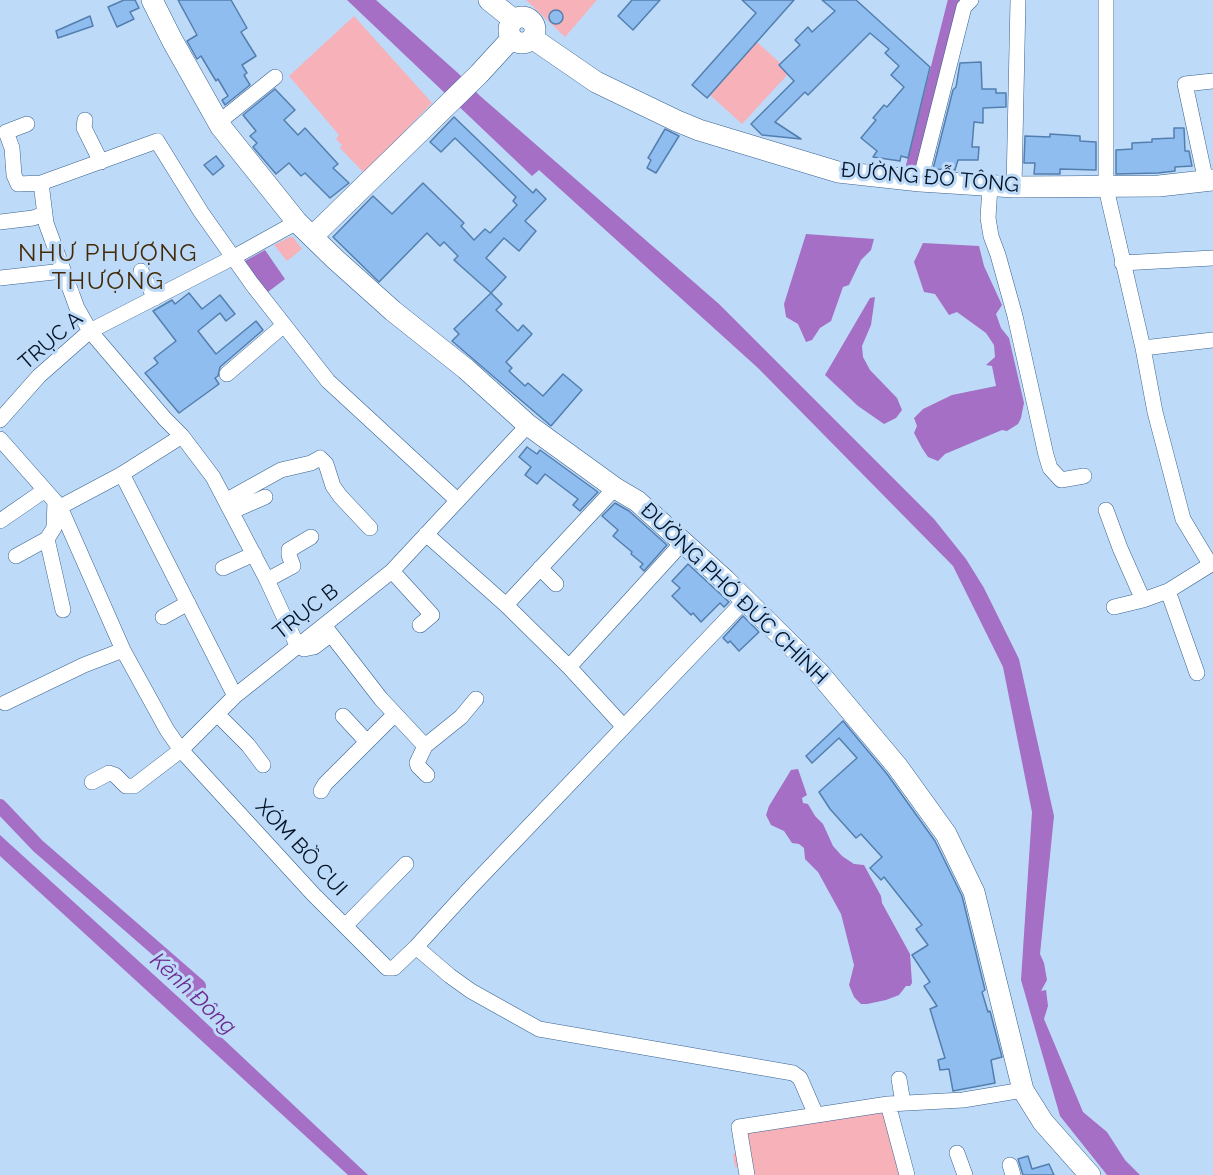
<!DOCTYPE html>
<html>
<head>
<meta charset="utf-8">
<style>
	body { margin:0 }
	canvas { display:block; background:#bedaf9 }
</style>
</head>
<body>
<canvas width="1213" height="1175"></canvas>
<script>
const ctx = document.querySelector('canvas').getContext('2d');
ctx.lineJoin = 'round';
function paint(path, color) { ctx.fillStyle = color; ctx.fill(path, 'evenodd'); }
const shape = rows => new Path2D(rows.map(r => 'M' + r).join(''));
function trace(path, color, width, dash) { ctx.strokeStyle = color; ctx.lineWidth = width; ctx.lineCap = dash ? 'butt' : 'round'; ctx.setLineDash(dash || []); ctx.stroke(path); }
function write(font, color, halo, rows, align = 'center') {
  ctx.font = font + ' Raleway,sans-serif'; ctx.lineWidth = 6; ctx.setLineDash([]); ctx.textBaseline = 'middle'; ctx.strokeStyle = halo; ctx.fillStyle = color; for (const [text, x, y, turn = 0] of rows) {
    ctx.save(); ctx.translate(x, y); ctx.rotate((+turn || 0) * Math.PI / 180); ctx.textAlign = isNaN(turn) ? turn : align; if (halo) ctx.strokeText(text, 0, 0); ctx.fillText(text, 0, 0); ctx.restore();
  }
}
paint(shape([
	[526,0,597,0,565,37],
	[354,16,432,103,364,173,340,148,342,145,336,139,339,135,289,76],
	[757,42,790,72,742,124,710,95],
	[290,237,293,237,302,249,287,261,274,245],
	[888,1104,907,1175,747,1175,746,1166,735,1167,733,1154,744,1152,739,1127]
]), '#f6b1b9');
paint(shape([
	[347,0,376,0,459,74,479,95,719,304,934,519,966,559,984,588,1019,659,1054,816,1040,954,1044,963,1047,980,1041,991,1046,990,1048,1006,1044,1019,1083,1112,1107,1132,1125,1160,1140,1175,1107,1175,1060,1116,1021,980,1032,812,1003,667,953,566,758,368,539,170,532,176],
	[806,234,874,239,871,250,861,260,849,285,843,287,831,321,820,328,812,340,806,342,798,324,786,317,784,304],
	[923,243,979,246,984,266,1002,305,996,314,1001,328,1009,338,1024,403,1021,418,1018,424,1007,431,1002,430,945,454,938,461,928,457,922,448,914,433,917,426,914,418,923,409,952,395,996,386,992,366,986,365,995,357,994,345,986,333,957,312,949,315,935,294,924,292,914,262],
	[265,250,285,279,264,295,246,268,245,261],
	[875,297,871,325,862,346,863,357,870,370,897,398,902,410,896,418,884,424,858,406,825,375,870,298],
	[798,769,807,795,802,798,803,803,808,804,815,816,823,824,833,846,842,856,854,864,864,865,881,896,882,903,910,954,912,983,910,986,906,986,899,995,886,1000,867,1004,861,1004,854,997,849,985,854,965,841,914,818,872,805,859,804,848,799,844,792,843,784,831,771,825,766,815,769,806,791,770],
	[0,835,187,1005,368,1175,348,1175,0,856]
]), '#a46fc4');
trace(shape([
	[913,166,955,0],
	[0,806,38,846,199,986,193,995]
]), '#a46fc4', 14);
const building = shape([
	[124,0,135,0,139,8,130,12,134,19,117,27,108,7,124,0],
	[178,0,231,0,247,28,241,32,256,56,242,65,247,73,244,75,250,85,225,105,222,100,228,96,218,79,216,81,201,56,197,59,187,41,197,35,178,0],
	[632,0,660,0,633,30,618,16,632,0],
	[742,0,794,0,707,98,692,85,756,13,742,0],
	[822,0,856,0,930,67,908,158,901,156,900,161,873,157,877,151,861,138,876,120,873,118,884,105,887,107,904,87,891,75,899,66,885,53,889,49,870,33,808,95,805,92,775,122,801,139,762,135,751,124,794,81,779,65,800,45,795,40,808,27,812,32,835,11,822,0],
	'549 17a7 7 0 1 1 14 0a7 7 0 1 1-14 0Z',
	[90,16,93,26,58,38,56,31,90,16],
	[981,62,982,89,996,89,996,93,1006,93,1006,107,983,108,983,123,974,122,972,147,979,147,978,160,958,160,955,170,933,169,953,90,956,87,960,63,981,62],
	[275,89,295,110,284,120,298,135,305,128,338,164,333,168,349,183,330,198,305,173,301,176,289,163,276,174,253,147,257,143,250,136,256,131,243,115,275,89],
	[454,117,533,193,536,189,546,199,525,221,536,231,519,251,504,238,486,258,506,277,491,293,502,304,496,310,518,331,523,325,532,334,506,362,512,368,509,371,525,386,528,383,543,396,563,374,582,390,551,426,452,341,459,334,454,329,491,293,454,260,458,256,444,242,440,246,427,233,379,282,333,237,373,196,392,214,423,183,464,223,461,226,474,240,485,229,490,233,517,205,513,201,516,197,455,138,441,152,430,142,454,117],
	[1174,128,1184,128,1185,151,1189,151,1192,166,1175,167,1175,171,1158,173,1116,174,1116,150,1132,149,1132,143,1152,142,1152,139,1174,138,1174,128],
	[665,129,679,136,656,173,647,168,651,160,648,158,665,129],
	[1050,134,1080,136,1080,141,1096,142,1096,170,1060,169,1060,174,1034,174,1035,163,1024,163,1025,136,1050,137,1050,134],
	[216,156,224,166,213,175,204,165,216,156],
	[189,293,202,309,220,295,235,314,226,321,220,313,198,331,216,354,256,321,263,330,220,367,218,376,215,378,219,384,179,413,145,373,158,363,154,358,176,341,153,311,172,300,175,304,189,293],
	[527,447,537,454,540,450,598,492,580,511,573,505,578,499,545,474,537,484,525,475,531,467,519,457,527,447],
	[615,503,629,511,667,545,644,571,640,567,643,564,631,554,632,552,613,536,618,530,602,516,615,503],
	[688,564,729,602,724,607,720,603,701,622,693,613,691,615,672,596,680,588,672,581,688,564],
	[743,616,759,632,739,651,730,641,728,643,723,638,743,616],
	[843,721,887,774,935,841,962,896,985,990,982,992,988,1012,990,1011,1002,1057,991,1060,995,1083,953,1091,949,1069,940,1070,938,1060,945,1058,930,1009,937,1006,924,986,930,982,912,955,928,945,916,929,922,925,884,877,881,880,870,868,882,857,861,834,856,838,830,809,819,792,857,758,839,738,812,763,806,756,843,721],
	[1028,1156,1032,1169,1049,1164,1054,1175,1023,1175,1018,1159,1028,1156]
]);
paint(building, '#8fbdf0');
trace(building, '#537fae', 1.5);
const street = shape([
	[1106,0,1106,188,1143,348,1155,412,1183,519,1210,564],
	[85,120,84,128,101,162],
	[219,122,275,77],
	[27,124,6,132,12,148,14,175,18,184,41,183],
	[920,181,964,7,971,0],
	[1206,182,1185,84,1213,81],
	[990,186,988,218,991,236,998,255,1015,316,1046,455,1050,468,1061,480,1084,476],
	[1014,187,1018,0],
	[0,222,33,218,44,214],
	[1122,263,1213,258],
	[141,271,155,298],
	[0,278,63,271],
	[1143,348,1213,340],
	[227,374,284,325],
	[0,420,39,376,90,331,234,257,297,222],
	[0,439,60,507,123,650,167,730,181,750,313,894,387,968,394,968,416,947,471,887,745,600],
	[122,474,235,696],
	[227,500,281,470,311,463,320,458,326,464,333,486,340,496,370,528],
	[55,501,54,528,47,539,63,610],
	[60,507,122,474,182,436],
	[1106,510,1120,548,1143,600],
	[233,511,265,497],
	[0,521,45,490],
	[426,534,506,605,569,667,624,727],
	[16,556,47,539],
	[223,568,254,554],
	[540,568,556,584],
	[392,571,432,615,420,625],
	[267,580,293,566,289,555,289,550,311,537],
	[1168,591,1197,673],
	[506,605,615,488],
	[1114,607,1143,600,1168,591,1213,563],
	[163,617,188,603],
	[326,628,381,699,425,746,461,717,476,699],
	[330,635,314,647,304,649,297,645,267,580,213,477,182,436,165,419,90,331,77,308,46,223,41,183,157,141,201,212,252,284,328,381,457,500],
	[569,667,683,542],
	[5,703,84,665,123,650],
	[217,714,248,745,263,765],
	[343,716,367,742],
	[425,746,417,763,418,766,427,775],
	[92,782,109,773,115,775,126,786,134,786,181,750,235,696,392,571,528,425],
	[321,791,325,784,395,714],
	[345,926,406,864],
	[416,947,450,976,471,991,539,1029,793,1073,800,1078,816,1115],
	[899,1079,903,1103],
	[888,1104,907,1175],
	[957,1153,965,1175],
	[1010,1165,1013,1175],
	[747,1175,739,1127,888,1104,963,1100,1023,1090]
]);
const secondary = shape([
	[152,0,172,40,221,127,297,222,335,259,393,311,466,369,528,425,615,488,637,501,725,580,819,673,897,766,946,834,974,892,1023,1090,1043,1122,1090,1175],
	[489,0,514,20],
	'509 30a13 13 0 1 1 26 0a13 13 0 1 1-26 0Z',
	[532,38,596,82,677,121,699,130,838,172,920,181,1014,187,1159,186,1213,180],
	[313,236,479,74,512,38]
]);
trace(street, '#37628f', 16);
trace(secondary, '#37628f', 22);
trace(street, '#fff', 15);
trace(secondary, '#fff', 21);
write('21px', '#031325', '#bedaf9', [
	["ĐƯỜNG ĐỖ TÔNG",930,178,5],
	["TRỤC A",51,341,-41],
	["ĐƯỜNG PHÓ ĐỨC CHÍNH",734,594,44],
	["TRỤC B",306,612,-38],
	["XÓM BỒ CUI",301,848,47]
]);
write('italic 22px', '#6c298f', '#bedaf9', [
	["Kênh Đông",193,994,43]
]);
ctx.letterSpacing = '1.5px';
write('24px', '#442b08', '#bedaf9', [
	["NHƯ PHƯỢNG",108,254],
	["THƯỢNG",108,282]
]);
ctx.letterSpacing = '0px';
</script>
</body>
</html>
